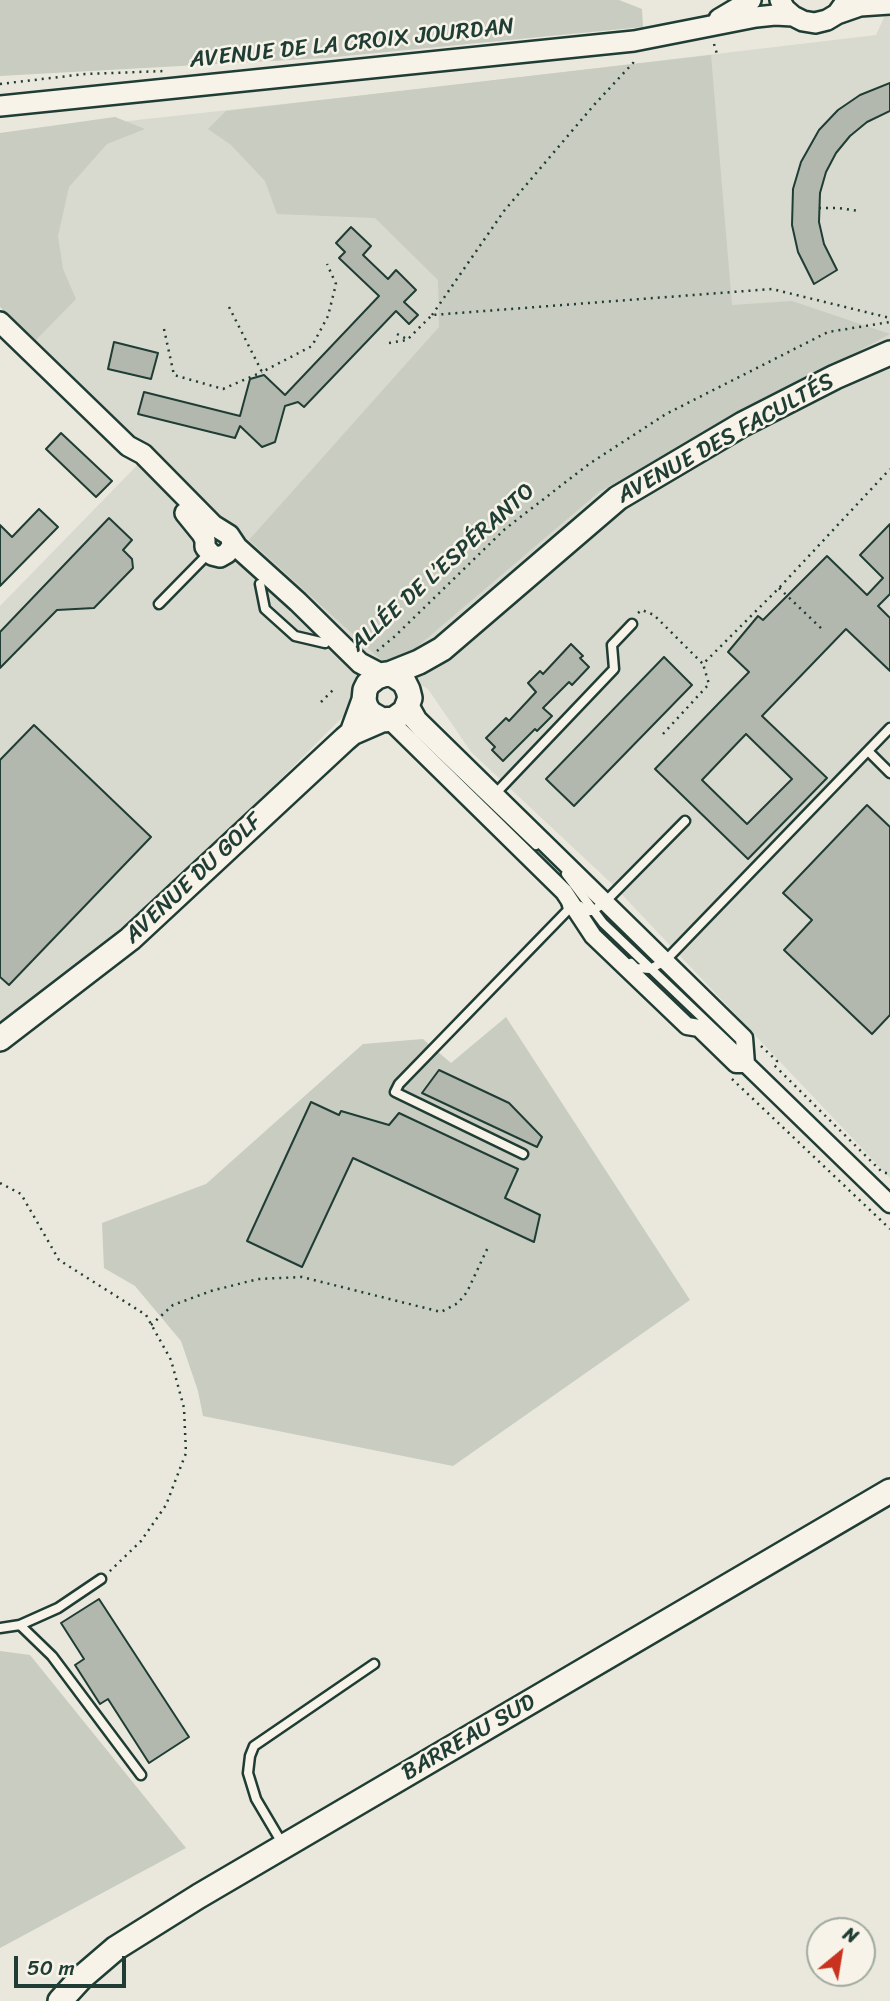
<!DOCTYPE html>
<html>
<head>
<meta charset="utf-8">
<style>
	body { margin:0 }
	#map { position:relative; width:890px; height:2001px; overflow:hidden; background:#eae8dd; font-family:Sriracha,sans-serif }
	canvas { display:block }
	.north { position:absolute; left:806px; top:1917px; width:70px; height:70px; box-sizing:border-box; background:#f7f3e8; border:2px solid #a1aaa0; border-radius:50%; rotate:30deg; font-size:19px; font-weight:700; line-height:28px; text-align:center; color:#1f3d34 }
	.north::after { content:''; display:block; margin:auto; width:24px; height:32px; background:#c8321e; clip-path:polygon(50% 0,100% 100%,50% 72%,0 100%) }
	.scale { position:absolute; left:14px; top:1956px; width:112px; height:32px; box-sizing:border-box; border:4px solid #1f3d34; border-top:0; padding-left:9px; font-size:21px; line-height:24px; white-space:nowrap; color:#1f3d34; -webkit-text-stroke:5px #f7f3e8; paint-order:stroke }
</style>
</head>
<body>
<div id="map">
<canvas width="890" height="2001"></canvas>
<div class="north">N</div>
<div class="scale">50 m</div>
</div>
<script>
const ctx = document.querySelector('canvas').getContext('2d');
ctx.lineJoin = 'round';
function paint(path, color) { ctx.fillStyle = color; ctx.fill(path, 'evenodd'); }
const shape = rows => new Path2D(rows.map(r => 'M' + r).join(''));
function trace(path, color, width, dash) { ctx.strokeStyle = color; ctx.lineWidth = width; ctx.lineCap = dash ? 'butt' : 'round'; ctx.setLineDash(dash || []); ctx.stroke(path); }
function write(font, color, halo, rows, align = 'center') {
  ctx.font = font + ' Sriracha,sans-serif'; ctx.lineWidth = 5; ctx.setLineDash([]); ctx.textBaseline = 'middle'; ctx.strokeStyle = halo; ctx.fillStyle = color; for (const [text, x, y, turn = 0] of rows) {
    ctx.save(); ctx.translate(x, y); ctx.rotate((+turn || 0) * Math.PI / 180); ctx.textAlign = isNaN(turn) ? turn : align; if (halo) ctx.strokeText(text, 0, 0); ctx.fillText(text, 0, 0); ctx.restore();
  }
}
paint(shape([
	[890,4,890,1178,611,883,471,752,428,689,391,669,146,913,0,1023,0,606,150,452,0,307,0,135,420,89,876,35]
]), '#d9dacf');
paint(shape([
	[0,0,619,0,642,9,643,27,325,58,0,76],
	[711,55,732,305,792,301,890,334,599,492,391,669,249,540,439,327,438,280,375,218,277,214,265,181,231,145,208,129,226,111],
	[115,117,145,129,107,144,69,187,58,236,63,269,76,299,35,341,0,307,0,133],
	[506,1017,690,1300,453,1466,203,1416,198,1391,181,1341,135,1286,104,1268,102,1223,206,1184,363,1044,423,1039,451,1063],
	[0,1651,30,1655,186,1848,0,1948]
]), '#c8ccc1');
const building = shape([
	[890,83,890,111,867,122,850,136,836,153,826,172,820,193,819,222,824,244,837,270,814,284,798,252,792,225,793,189,801,162,819,130,838,110,860,95,890,83],
	[351,227,371,246,363,255,388,279,396,270,416,290,404,302,418,315,409,324,396,311,304,407,298,402,285,406,275,442,262,447,240,426,235,438,138,414,144,392,240,416,250,379,264,375,285,395,379,296,339,258,345,252,336,243,351,227],
	[114,342,158,353,151,379,108,369,114,342],
	[61,433,112,481,96,497,46,449,61,433],
	[39,509,58,527,0,586,0,525,12,537,39,509],
	[109,518,132,540,123,550,132,559,133,568,94,608,57,610,0,668,0,632,109,518],
	[890,524,890,594,878,606,890,618,890,671,846,629,762,716,827,778,748,859,655,769,749,672,728,652,758,616,763,620,827,556,867,595,883,578,860,555,890,524],
	[746,734,792,779,747,824,702,780,746,734],
	[571,644,583,656,580,658,589,667,572,685,569,682,543,708,552,716,537,731,535,729,503,761,492,750,495,747,486,738,506,718,509,721,536,692,528,683,540,671,543,674,571,644],
	[664,657,692,685,574,806,546,779,664,657],
	[34,725,151,837,9,985,0,977,0,760,34,725],
	[867,805,890,827,890,1015,872,1034,784,950,812,920,783,893,867,805],
	[439,1070,509,1103,542,1137,537,1147,422,1093,439,1070],
	[311,1102,339,1115,341,1111,389,1125,399,1113,518,1169,505,1198,540,1215,534,1242,353,1158,302,1267,247,1241,311,1102],
	[99,1599,189,1737,149,1763,108,1699,100,1704,75,1665,84,1659,61,1623,99,1599]
]);
paint(building, '#b2b8ae');
trace(building, '#1f3d34', 2);
const service = shape([
	[260,584,265,609,295,636,325,643],
	[159,604,209,553],
	[403,715,418,732,536,845],
	[868,751,890,773],
	[495,794,614,669,612,645,632,624],
	[566,874,603,923,734,1048,742,1059],
	[580,906,586,912,594,910,605,902,685,821],
	[631,963,636,968,650,969,665,961,890,728],
	[523,1154,395,1092,399,1084,568,910,566,901],
	[20,1625,52,1656,141,1775],
	[0,1628,20,1625,58,1608,101,1579],
	[282,1843,256,1799,248,1773,250,1756,254,1746,374,1664]
]);
const minor = shape([
	[409,703,418,719,744,1038,746,1064,890,1204],
	[389,720,564,892,593,936,687,1026,699,1028,736,1064,746,1064]
]);
const tertiary = shape([
	[780,0,785,9,793,16,803,21,815,23,827,20,837,14,847,0],
	[837,14,860,6,890,4],
	[719,19,751,0],
	[0,106,634,41,756,17,775,15,793,16],
	[0,322,128,446,143,454,213,525,229,535,237,547,298,602,360,663,383,675],
	[185,513,202,534,205,540,205,547,212,555,220,557,227,553,232,546,231,538]
]);
const secondary = shape([
	[389,674,419,662,442,649,618,498,743,424,835,377,890,353],
	[352,733,382,720,394,719,405,711,410,698,408,690,404,682,393,675,386,674,377,677,368,684,365,690,364,700,366,707,370,713,382,720],
	[0,1039,130,939,345,739,352,733,364,700],
	[60,2001,81,1978,116,1948,199,1896,890,1491]
]);
trace(service, '#1f3d34', 13);
trace(minor, '#1f3d34', 21);
trace(tertiary, '#1f3d34', 24);
trace(secondary, '#1f3d34', 28);
trace(shape([
	[714,44,717,54],
	[0,84,85,74,164,71],
	[819,208,839,208,859,211],
	[229,307,262,372,312,346,328,316,336,284,327,264],
	[432,315,504,211,594,105,633,63,634,57],
	[164,329,174,375,223,389,262,372],
	[397,334,407,339],
	[389,343,407,340,432,315,772,289,890,318],
	[779,588,824,631],
	[638,613,642,610,654,615,703,664,779,588,890,469],
	[377,651,394,637,505,529,589,464,666,414,828,332,890,322],
	[321,702,334,689],
	[663,734,709,684,703,664],
	[761,1046,777,1061,774,1065,882,1172,890,1174],
	[732,1079,890,1229],
	[0,1183,21,1194,59,1260,146,1315,171,1360,184,1408,186,1453,166,1505,141,1541,109,1572],
	[151,1325,173,1305,211,1291,258,1279,302,1277,441,1312,458,1303,467,1292,489,1245]
]), '#1f3d34', 2.5, [2, 5]);
trace(service, '#f7f3e8', 8);
trace(minor, '#f7f3e8', 16);
trace(tertiary, '#f7f3e8', 19);
trace(secondary, '#f7f3e8', 23);
write('23px', '#1f3d34', '#f7f3e8', [
	["AVENUE DE LA CROIX JOURDAN",352,44,-6],
	["AVENUE DES FACULTÉS",726,439,-29],
	["ALLÉE DE L’ESPÉRANTO",443,568,-42],
	["AVENUE DU GOLF",194,879,-43],
	["BARREAU SUD",469,1738,-30]
]);
</script>
</body>
</html>
